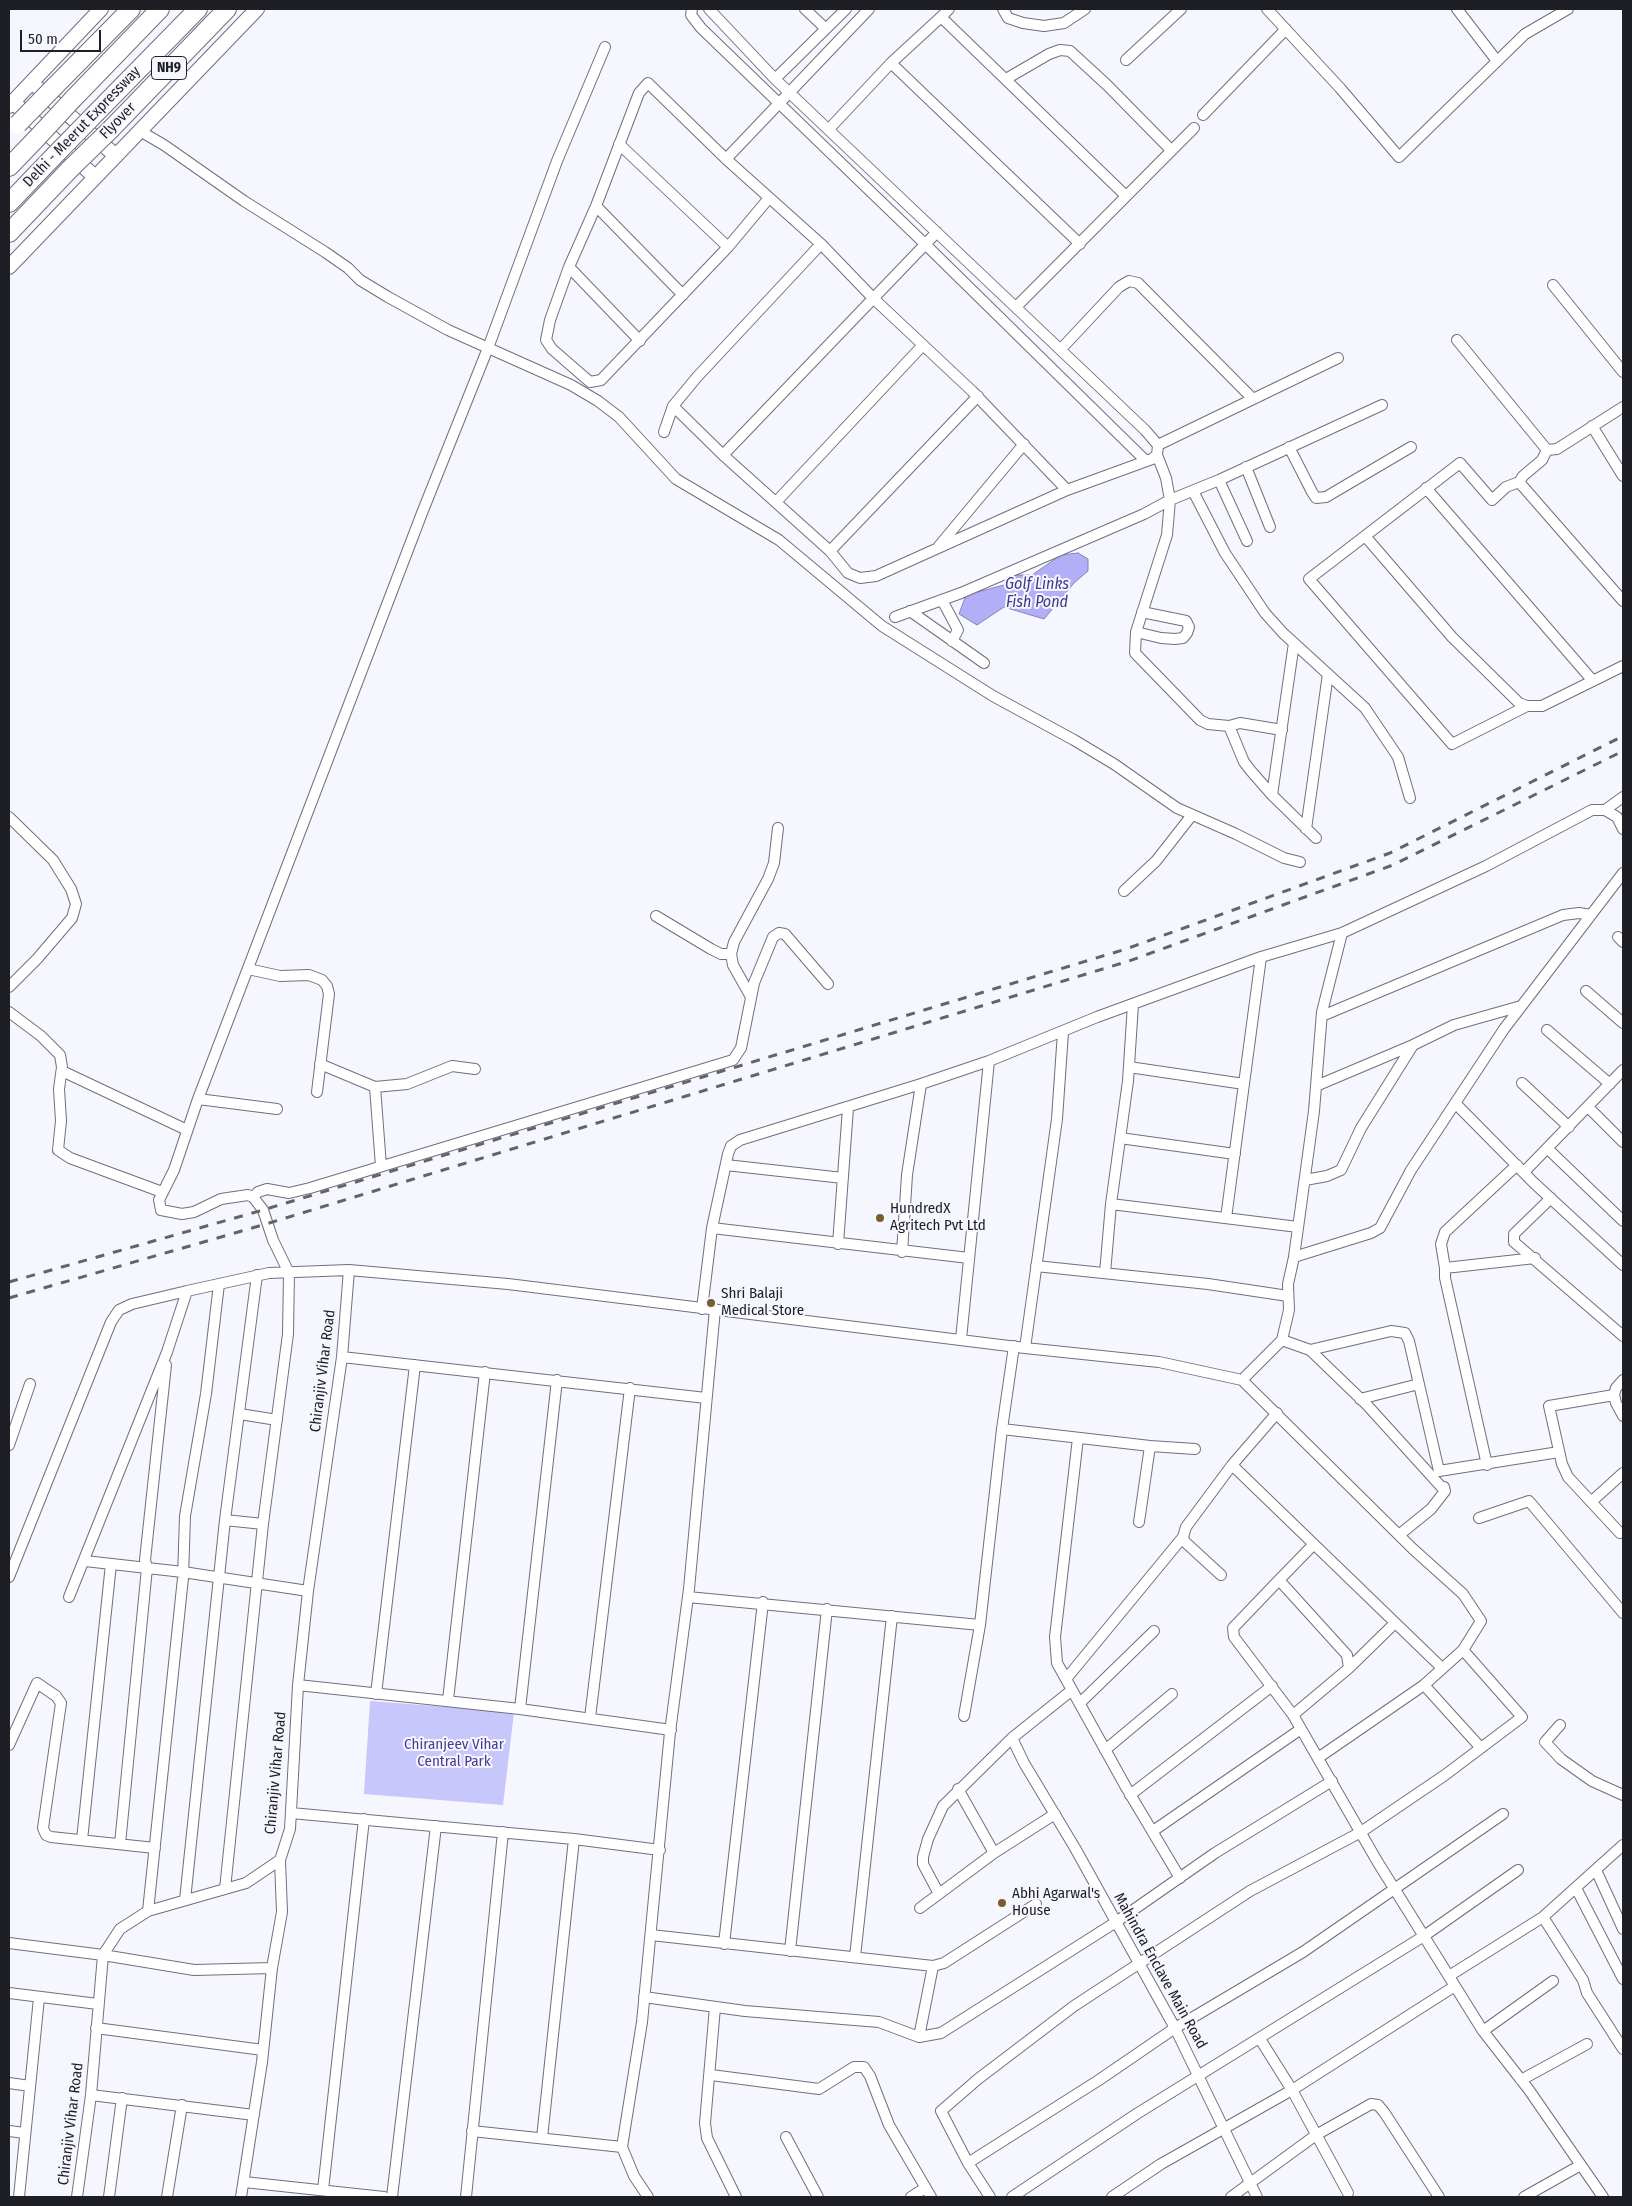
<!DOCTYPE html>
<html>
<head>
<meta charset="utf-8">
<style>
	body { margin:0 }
	#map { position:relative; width:1632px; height:2206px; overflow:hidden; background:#f6f6fe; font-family:"Fira Sans Condensed",sans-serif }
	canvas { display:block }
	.frame { position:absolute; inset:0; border:10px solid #1e1e25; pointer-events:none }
	.scale { position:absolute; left:20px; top:30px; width:81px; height:22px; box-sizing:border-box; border:2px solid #1e1e25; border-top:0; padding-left:6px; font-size:15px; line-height:18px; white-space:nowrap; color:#1e1e25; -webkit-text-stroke:4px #f6f6fe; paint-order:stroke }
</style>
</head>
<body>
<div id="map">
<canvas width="1632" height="2206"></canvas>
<div class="frame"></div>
<div class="scale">50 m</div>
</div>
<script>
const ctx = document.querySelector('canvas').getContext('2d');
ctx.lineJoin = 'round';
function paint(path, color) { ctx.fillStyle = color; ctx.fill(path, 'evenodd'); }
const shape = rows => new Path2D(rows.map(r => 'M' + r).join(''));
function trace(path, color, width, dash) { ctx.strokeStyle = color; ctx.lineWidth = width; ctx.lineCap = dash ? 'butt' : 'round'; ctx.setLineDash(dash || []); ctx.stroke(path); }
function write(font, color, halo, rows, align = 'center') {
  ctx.font = font + ' "Fira Sans Condensed",sans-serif'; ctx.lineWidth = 4; ctx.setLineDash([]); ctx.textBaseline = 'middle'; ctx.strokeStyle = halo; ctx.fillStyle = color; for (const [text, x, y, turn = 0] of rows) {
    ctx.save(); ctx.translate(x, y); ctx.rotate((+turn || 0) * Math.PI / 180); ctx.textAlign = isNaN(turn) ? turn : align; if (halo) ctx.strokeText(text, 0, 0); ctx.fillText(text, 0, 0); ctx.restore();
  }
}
paint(shape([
	[370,1701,514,1712,503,1805,364,1794]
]), '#c8c7fc');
const water = shape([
	[1078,553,1088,559,1088,571,1074,583,1044,619,1004,607,977,625,959,614,966,595,1008,584,1015,575,1032,575,1061,555,1078,553]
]);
paint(water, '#b2aef8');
trace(water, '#8683b9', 1);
const street = shape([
	[692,9,691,15,701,28,925,244,1146,461],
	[709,9,775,79,1145,430,1158,445,1157,455,1152,459,1067,490,876,576,860,578,848,573,830,551,723,455,673,406,697,377,821,244],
	[805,9,825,28],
	[1003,9,1008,18,1023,23,1044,26,1064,23,1085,9],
	[1267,9,1340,88,1399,157,1525,34,1568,9],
	[1457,9,1497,61],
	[941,17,949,9],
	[1126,60,1181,9],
	[891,63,1080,244],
	[775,79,846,9],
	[1006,79,1049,54,1060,50,1070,51,1107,85,1171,150],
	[1203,115,1286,29],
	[829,129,891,63,941,17,1126,196],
	[140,131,164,145,244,201,325,252,348,268,360,280,388,297,448,330,571,385,598,401,619,417,676,479,779,540,882,626,993,696,1074,740,1114,764,1177,808,1236,834,1284,858,1300,862],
	[619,144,728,247],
	[726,159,869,9],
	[769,198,728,247,601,380,590,382,552,349,546,340,550,320,569,267,596,206,639,93,648,83,726,159,821,244,873,298,972,391,1067,490],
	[596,206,683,295],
	[569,267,640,341],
	[1553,285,1623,372],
	[1017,306,1194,128],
	[1457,340,1547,450,1557,449,1623,407],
	[1061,349,1119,287,1129,281,1138,283,1253,399],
	[1592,426,1623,476],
	[664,432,673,406],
	[1158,445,1338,358],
	[1289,447,1312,492,1316,498,1326,497,1411,447],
	[1547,450,1542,460,1523,476,1519,482,1623,601],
	[723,455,937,232],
	[1157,455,1166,478,1170,500,1167,535,1136,632,1135,653,1200,720,1208,724,1229,726,1244,762,1251,771,1272,795,1316,838],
	[1246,467,1270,527],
	[1219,480,1247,541],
	[1519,482,1506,487,1492,500,1460,463,1309,579,1452,744,1527,706],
	[1426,488,1593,681],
	[1193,491,1225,553,1265,613,1283,633,1365,708,1398,757,1410,798],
	[776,502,923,345],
	[1365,536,1452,637,1519,703,1527,706,1542,706,1623,666],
	[939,546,1024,444],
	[830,551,978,396],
	[942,600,958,630,952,641],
	[910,611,984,663],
	[895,617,961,593,1144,514,1170,500,1219,480,1382,405],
	[1136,632,1161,638,1175,639,1183,638,1187,633,1189,627,1186,621,1142,612],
	[1229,726,1240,723,1282,730],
	[1272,795,1294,643],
	[1605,810,1623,797],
	[9,817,53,860,71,889,76,904,72,918,37,959,9,987],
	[1306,829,1328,674],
	[1124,891,1156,861,1192,815],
	[656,916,711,949,721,954,731,954],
	[1618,937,1623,942],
	[248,969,280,976,309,975,322,980,327,986,329,994,317,1092],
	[1586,991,1623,1023],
	[751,997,733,965,731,954,734,942,768,879,774,863,778,828],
	[9,1012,41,1036,60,1055,62,1067,59,1089,61,1121,58,1150,70,1158,162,1192],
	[1322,1016,1563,915,1579,913,1591,915],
	[1547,1030,1610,1084],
	[320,1064,375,1087,407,1084,452,1066,475,1069],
	[1129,1067,1244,1084],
	[62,1071,187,1130],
	[1522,1083,1569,1127],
	[1316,1086,1413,1045,1454,1025,1521,1006],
	[375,1087,381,1166],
	[198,1099,277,1109],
	[1455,1103,1534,1183,1623,1265],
	[1588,1107,1623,1142],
	[1120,1138,1235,1154],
	[1548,1149,1623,1221],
	[726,1165,843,1178],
	[1524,1172,1623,1070],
	[1305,1180,1327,1176,1341,1170,1361,1128,1413,1045],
	[253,1197,258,1192,267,1189,289,1193,310,1188,733,1060,741,1048,754,983,773,937,779,933,785,934,828,984],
	[1551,1198,1514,1234,1514,1242,1623,1336],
	[1111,1204,1298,1227],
	[1226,1218,1261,957],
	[712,1228,969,1258],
	[838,1244,848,1108],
	[902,1252,907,1175,921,1084],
	[1294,1257,1371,1233,1380,1228,1411,1170,1504,1029,1623,873],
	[1036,1266,1208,1284,1288,1296],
	[1445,1268,1441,1244,1445,1232,1517,1165],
	[1105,1273,1111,1204,1128,1081,1133,1004],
	[702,1309,712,1228,728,1154,731,1146,740,1140,921,1084,989,1061,1097,1017,1261,957,1342,933,1486,866,1592,810,1605,810,1617,817,1623,829],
	[961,1339,989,1061],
	[1282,1340,1310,1350,1367,1405,1445,1491],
	[1025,1348,1057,1119,1063,1032],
	[1310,1350,1391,1331,1405,1333,1409,1341,1439,1471,1559,1452],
	[342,1357,706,1398],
	[1242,1380,1282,1340,1289,1310,1288,1284,1294,1257,1314,1111,1322,1012,1342,933],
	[1623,1380,1616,1388,1614,1395,1616,1403,1623,1416],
	[1614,1395,1549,1406,1562,1464,1568,1477,1620,1533],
	[1360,1399,1419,1384],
	[240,1414,277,1420],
	[1002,1429,1150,1446,1195,1449],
	[1078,1438,1055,1637,1057,1663,1127,1789,1180,1878],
	[9,1445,30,1384],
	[1232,1465,1442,1668],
	[1487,1465,1445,1278,1445,1268,1535,1258],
	[1591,1502,1623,1473],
	[1479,1518,1529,1501,1623,1613],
	[225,1520,263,1524],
	[1139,1522,1150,1446],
	[1399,1535,1431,1509,1445,1491,1444,1487],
	[85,1561,183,1572,308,1591],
	[1221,1575,1185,1542,1183,1537,1186,1527,1232,1465,1277,1413],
	[9,1577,111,1322,119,1310,132,1304,187,1291],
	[1279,1580,1233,1628,1234,1637,1293,1715,1377,1861,1483,2031,1529,2090,1603,2197],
	[69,1597,167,1352,187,1291,269,1273,349,1270,508,1284,1025,1348,1159,1362,1242,1380,1413,1549,1463,1594,1481,1621,1463,1650,1424,1685,1318,1758],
	[688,1597,980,1625],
	[1349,1668,1395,1623],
	[1066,1679,1183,1537],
	[298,1685,520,1709,671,1730],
	[1424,1685,1481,1748],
	[376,1694,415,1365],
	[448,1700,485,1372],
	[1080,1703,1154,1631],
	[520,1709,557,1380],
	[1293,1715,1349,1668,1347,1655,1279,1580,1314,1544],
	[964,1716,980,1625,1002,1429,1014,1346],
	[590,1718,630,1388],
	[1560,1725,1545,1742,1561,1759,1592,1781,1623,1795],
	[1012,1738,1024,1763,1075,1848,1175,2028,1257,2197],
	[9,1745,37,1683,56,1696,61,1703,43,1828,46,1835,51,1837,155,1848],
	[1105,1750,1172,1694],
	[958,1789,994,1853],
	[1130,1795,1272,1686],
	[291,1813,574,1839,660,1850],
	[1153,1831,1301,1729],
	[82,1840,111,1564],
	[120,1844,147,1568,145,1560,166,1365],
	[1596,1870,1623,1929],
	[1576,1888,1623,1979],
	[225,1889,263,1524,288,1334,289,1273,273,1240,263,1210,253,1197,248,1195,221,1199,194,1212,182,1214,161,1210,159,1200,174,1170,198,1099,422,513,488,348,557,161,605,47],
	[939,1894,923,1864,923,1857,928,1839,943,1806,1012,1738,1072,1690],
	[185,1900,225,1520,257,1275],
	[920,1908,994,1853,1055,1814],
	[148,1911,183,1578,185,1516,206,1394,219,1284],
	[1543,1917,1583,1980,1587,1993,1623,2049],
	[651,1935,933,1966,944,1963,1036,1904],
	[9,1943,103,1955,194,1970,272,1968],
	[724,1944,763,1602],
	[790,1951,827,1609],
	[855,1957,892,1616],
	[1449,1976,1543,1917,1623,1845],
	[9,1993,98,2004],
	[644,1997,745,2011,879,2022,919,2037,941,2033,1116,1922,1215,1853,1332,1781],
	[715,2007,705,2123,707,2138,736,2197],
	[96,2028,263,2050],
	[1483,2031,1553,1981],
	[919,2037,933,1966],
	[1260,2039,1292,2090,1348,2193],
	[711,2075,819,2089,854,2067,864,2067,870,2076,889,2125,931,2197],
	[1521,2080,1587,2044],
	[9,2083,30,2086],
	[91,2095,254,2115],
	[9,2131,25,2133],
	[472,2131,622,2147,642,2022,670,1732,689,1589,715,1309],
	[786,2137,818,2197],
	[542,2138,574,1839],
	[622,2147,634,2176,648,2197],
	[968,2163,1099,2080,1175,2028,1303,1952,1503,1814],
	[244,2182,384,2197],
	[323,2190,364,1819],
	[19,2197,39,1998],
	[77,2197,91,2095,103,1955,120,1929,148,1911,246,1883,280,1860,290,1829,298,1685,308,1591,342,1357,349,1270],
	[109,2197,122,2098],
	[167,2197,182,2105],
	[241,2197,262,2062,272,1968,282,1912,280,1860],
	[392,2197,436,1826],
	[466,2197,503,1832],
	[911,2197,925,2188],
	[990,2197,968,2163,941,2111,978,2079,1074,2006,1250,1891,1361,1832,1445,1775,1522,1717,1463,1650],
	[1012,2197,1138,2113,1424,1936,1518,1870],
	[1112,2197,1161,2164,1292,2090,1455,1986],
	[1231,2197,1316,2135,1371,2104,1378,2105,1384,2112,1439,2197],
	[1524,2197,1579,2166]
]);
const secondary = shape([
	[39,89,116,156],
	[13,102,95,177],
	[9,106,101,9],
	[9,267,257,9]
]);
const highway = shape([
	[55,86,131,9],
	[73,99,160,9],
	[97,112,198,9],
	[112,128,227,9],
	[9,167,36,139],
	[9,203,54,156],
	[9,233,70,169]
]);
trace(street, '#6f6f81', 12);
trace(secondary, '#6f6f81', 16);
trace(highway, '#6f6f81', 20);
trace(street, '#fff', 10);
trace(secondary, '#fff', 14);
trace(highway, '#fff', 18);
trace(shape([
	[9,1282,263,1210,1126,949,1390,853,1623,736],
	[9,1298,266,1224,1129,961,1393,865,1623,751]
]), '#63636a', 3, [9, 9]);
const highwayBridge = shape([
	[18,124,55,86],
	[36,139,73,99],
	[54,156,97,112],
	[70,169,112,128]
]);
trace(highwayBridge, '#6f6f81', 20, []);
trace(highwayBridge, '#fff', 18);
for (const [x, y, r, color] of [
	[880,1218,5,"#795c30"],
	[711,1303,5,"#795c30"],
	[1002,1903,5,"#795c30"]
]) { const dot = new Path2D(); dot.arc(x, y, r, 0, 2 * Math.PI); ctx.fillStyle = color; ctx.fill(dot); trace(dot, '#f6f6fe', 2); }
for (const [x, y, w] of [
	[169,68,35]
]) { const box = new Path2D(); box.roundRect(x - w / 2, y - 11.5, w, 23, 4); ctx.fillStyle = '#f6f6fe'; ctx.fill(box); trace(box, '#1e1e25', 1); }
write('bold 14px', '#1e1e25', null, [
	["NH9",169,68]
]);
write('15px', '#1e1e25', '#f6f6fe', [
	["Flyover",118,121,-46],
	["Delhi - Meerut Expressway",82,127,-46],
	["Chiranjiv Vihar Road",323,1371,-83],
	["Chiranjiv Vihar Road",276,1773,-85],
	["Mahindra Enclave Main Road",1160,1971,61],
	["Chiranjiv Vihar Road",71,2124,-83]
]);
write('15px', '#1e1e25', '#f6f6fe', [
	["HundredX",890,1209],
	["Agritech Pvt Ltd",890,1226],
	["Shri Balaji",721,1294],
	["Medical Store",721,1311],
	["Abhi Agarwal's",1012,1894],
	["House",1012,1911]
], 'left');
write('15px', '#493d92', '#f6f6fe', [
	["Chiranjeev Vihar",454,1745],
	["Central Park",454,1762]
]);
write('italic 16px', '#44368a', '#f6f6fe', [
	["Golf Links",1037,585],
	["Fish Pond",1037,603]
]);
</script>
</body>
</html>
